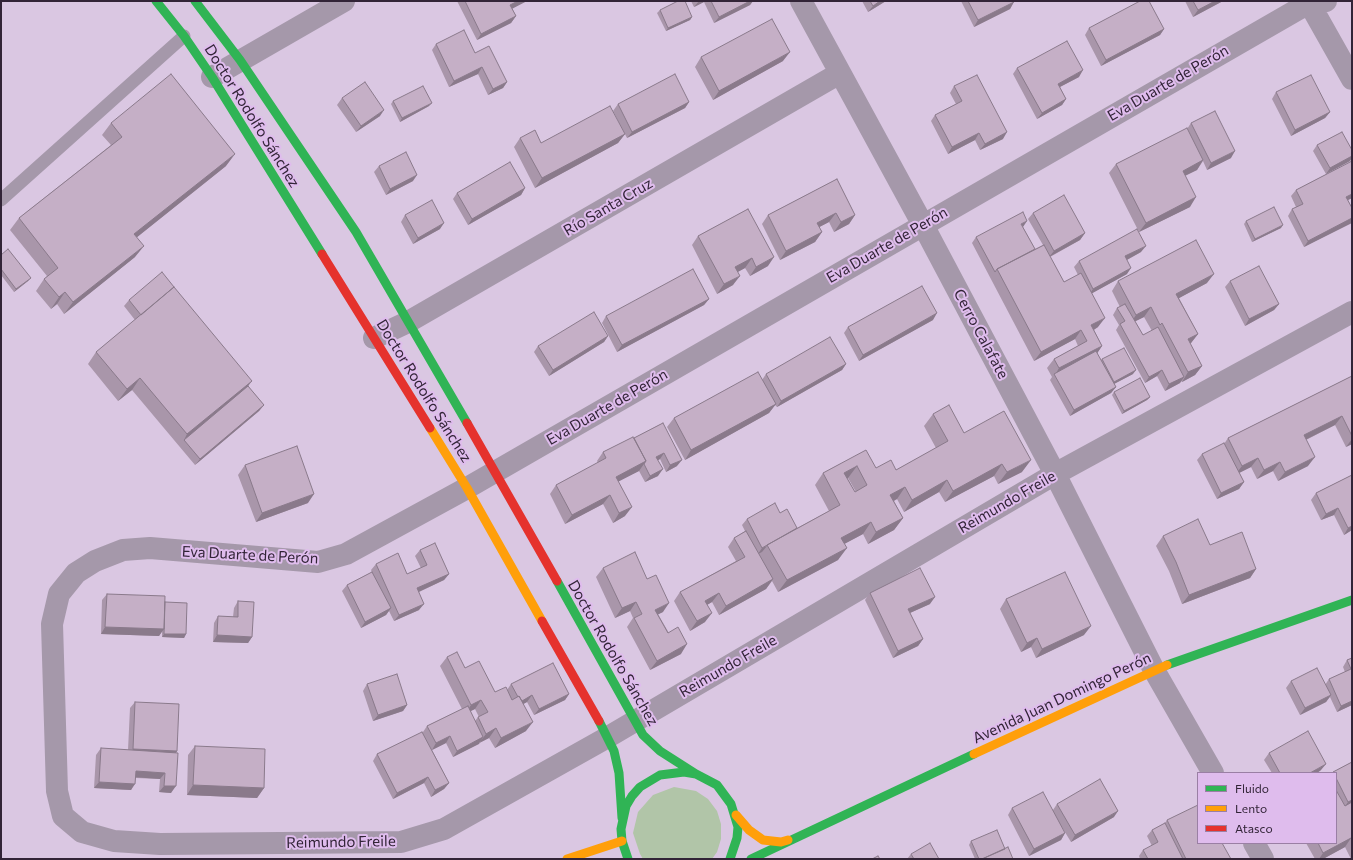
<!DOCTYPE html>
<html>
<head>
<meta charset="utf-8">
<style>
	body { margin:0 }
	#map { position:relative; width:1353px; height:860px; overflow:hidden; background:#dac7e2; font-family:Commissioner,sans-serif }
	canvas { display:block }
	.frame { position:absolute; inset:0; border:2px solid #322437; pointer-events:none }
	.legend { position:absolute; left:1197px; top:772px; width:140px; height:72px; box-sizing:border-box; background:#dfbced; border:1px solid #9a7fa4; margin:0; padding:5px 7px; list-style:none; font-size:12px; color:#322437 }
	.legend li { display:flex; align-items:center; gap:8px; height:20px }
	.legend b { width:20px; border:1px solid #9a7fa4 }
</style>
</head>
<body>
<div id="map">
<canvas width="1353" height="860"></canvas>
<div class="frame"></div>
<ul class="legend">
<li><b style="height:5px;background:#30b455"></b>Fluido</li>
<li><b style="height:5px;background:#ff9f0a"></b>Lento</li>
<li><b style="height:5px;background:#e5322d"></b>Atasco</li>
</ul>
</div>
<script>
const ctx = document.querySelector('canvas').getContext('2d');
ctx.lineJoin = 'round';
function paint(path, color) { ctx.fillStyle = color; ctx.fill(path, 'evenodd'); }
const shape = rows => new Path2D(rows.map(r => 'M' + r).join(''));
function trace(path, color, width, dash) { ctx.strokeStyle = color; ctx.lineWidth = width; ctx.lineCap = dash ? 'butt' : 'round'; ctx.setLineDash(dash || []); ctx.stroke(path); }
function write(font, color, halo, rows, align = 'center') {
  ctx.font = font + ' Commissioner,sans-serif'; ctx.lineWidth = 4; ctx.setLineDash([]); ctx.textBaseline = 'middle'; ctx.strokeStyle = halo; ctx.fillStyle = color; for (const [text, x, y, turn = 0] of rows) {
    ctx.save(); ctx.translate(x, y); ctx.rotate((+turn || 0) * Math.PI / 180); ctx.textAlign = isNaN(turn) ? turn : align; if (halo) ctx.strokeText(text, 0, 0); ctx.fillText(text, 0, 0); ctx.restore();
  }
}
paint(shape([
	[674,787,696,791,708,799,717,811,721,824,721,839,717,852,712,859,643,859,640,854,633,833,638,812,653,795]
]), '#b1c5a8');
trace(shape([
	[1,200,184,36]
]), '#a598aa', 13);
trace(shape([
	[801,1,923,225,1055,474,1154,670,1213,773],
	[1308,1,1352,79],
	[1326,1,1309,3,467,488,346,554,318,562,150,548,123,550,95,561,76,573,59,594,52,624,57,791,63,816,82,832,114,841,160,844,401,842,444,829,608,737,1055,474,1352,312],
	[212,77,344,1],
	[374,338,408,322,840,73],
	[1254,843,1263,859]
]), '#a598aa', 22);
trace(shape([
	[156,1,184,36,212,77,322,254],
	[195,1,240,60,356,232,467,423],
	[557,581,643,735,660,751,696,774],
	[1167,665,1352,600],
	[599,721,614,751,619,773,622,818],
	[628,859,622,841,621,829,626,806,632,796,640,787,660,775,684,772,696,774,717,785,731,804,738,827,737,838,730,859],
	[751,859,974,754]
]), '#30b455', 9);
trace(shape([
	[430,428,467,488,542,621],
	[974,754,1167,665],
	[736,815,749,830,763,840,781,842,788,840],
	[567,859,622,841]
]), '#ff9f0a', 9);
trace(shape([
	[322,254,430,428],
	[467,423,557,581],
	[542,621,599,721]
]), '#e5322d', 9);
paint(shape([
	[457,1,527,1,512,8,516,16,511,23,477,40],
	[691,1,753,1,750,5,714,23,704,2,694,7],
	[862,1,886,1,868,12],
	[961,1,1014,1,1010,9,974,27],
	[1185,1,1223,1,1193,17],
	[660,10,692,17,690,20,666,31,657,13],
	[1089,28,1164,29,1160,35,1101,66,1085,35],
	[436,44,475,53,507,82,503,88,488,95,478,74,449,87,432,50],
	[701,57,783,61,713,100,695,67],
	[1017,68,1079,77,1060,87,1066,99,1062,105,1037,119,1013,74],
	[954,86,1003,139,980,150,975,140,948,154,931,121,935,115,956,104,950,93],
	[1276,92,1330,112,1325,118,1291,136,1272,99],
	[342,98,380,116,356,132,337,105],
	[393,101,429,106,400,122,391,104],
	[689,102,685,108,627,138,613,111,618,104],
	[111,123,226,166,137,237,135,257,64,314,57,304,51,309,36,291,44,279,47,276,10,230,19,218,111,145,102,135],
	[1191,123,1231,158,1207,170,1203,161,1197,170,1185,176,1190,207,1139,232,1109,173,1116,164,1187,129],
	[625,134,618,143,535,188,514,147,520,138,541,143],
	[1317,145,1352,150,1352,158,1350,161,1326,174,1313,151],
	[1352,161,1352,198,1348,200,1352,208,1352,222,1304,247,1288,216,1292,209,1296,207,1291,196,1296,190],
	[379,166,413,181,386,195,374,172],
	[837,179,855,215,849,224,834,232,829,222,819,227,822,232,815,242,780,260,762,224,768,215],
	[525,188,521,195,468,225,453,199,457,193],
	[748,209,768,266,750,276,745,268,737,272,733,285,717,294,692,245,698,236],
	[1033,213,1085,233,1080,240,1050,257,1064,282,1078,275,1074,267,1079,261,1141,252,1127,260,1127,274,1092,293,1098,327,1094,330,1102,346,1097,353,1101,360,1102,359,1133,374,1114,384,1116,387,1111,393,1070,416,1050,380,1052,377,1047,368,1054,359,1078,346,1075,339,1034,361,972,243,976,237,1023,227,1035,249,1043,245,1028,219],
	[405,215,440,229,413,244,401,222],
	[1246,221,1281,228,1252,242,1244,224],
	[1,255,28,281,14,292,1,275],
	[1118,281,1207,283,1179,298,1198,334,1191,343,1190,344,1202,366,1195,375,1182,382,1181,381,1180,383,1165,391,1157,376,1145,383,1116,330,1119,325,1113,315,1117,308,1120,307,1112,291],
	[1144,317,1152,331,1143,335,1135,321],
	[1230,281,1279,304,1274,310,1245,326,1225,287],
	[709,299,704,305,617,352,602,323,606,316],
	[129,300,252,381,248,386,264,405,259,411,195,465,132,390,118,401,88,364,96,352,135,320,124,306],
	[933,320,859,361,844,333,848,327],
	[608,336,604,342,549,376,534,352,538,346],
	[846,364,842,370,777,407,775,405,769,413,685,460,667,427,674,418,762,380,766,374],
	[1352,376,1352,444,1346,447,1335,425,1306,440,1308,466,1278,481,1273,471,1257,479,1251,467,1239,473,1244,482,1239,489,1217,499,1197,460,1202,454,1224,444,1228,438],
	[1114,392,1150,397,1147,400,1122,414,1112,395],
	[933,414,964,433,1022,472,998,484,994,476,945,502,939,492,904,512,897,499,894,501,903,518,894,530,868,544,863,534,844,544,838,560,778,592,772,581,766,589,719,615,712,602,707,605,705,622,690,631,674,601,680,592,736,561,728,547,734,538,745,531,742,525,747,519,780,513,797,528,829,511,815,485,823,473,840,464,896,470,936,448,924,426],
	[848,478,856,492,855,492,848,479],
	[663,423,677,466,666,472,660,459,658,460,658,476,645,482,639,471,618,481,625,516,613,523,603,504,565,524,550,494,556,485,598,463,597,461,603,452,634,438],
	[245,465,308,503,256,522,238,475],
	[1352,475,1352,530,1344,535,1334,515,1321,520,1311,500,1316,493],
	[1163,536,1210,545,1256,569,1250,578,1182,604,1169,571,1156,546],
	[420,550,449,574,444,580,419,592,419,610,394,621,389,611,386,615,361,628,342,591,347,585,372,572,371,570,376,564,407,574,421,568,415,556],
	[603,568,647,579,663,612,658,614,681,654,650,670,627,627,633,618,630,611,615,618,596,577],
	[870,593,930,604,910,613,923,639,918,646,893,658,865,600],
	[107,594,165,603,165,602,186,634,184,638,162,637,162,631,159,636,101,634,102,600],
	[1006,599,1084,635,1036,658,1031,647,1021,652,1000,609],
	[238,601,252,637,248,643,213,642,214,623,218,616,233,617,234,608],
	[447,657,465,668,495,692,507,690,511,684,569,694,565,700,534,715,527,702,523,704,526,731,495,748,489,738,453,757,446,743,432,750,449,783,444,789,431,797,424,783,393,799,373,761,377,754,423,732,427,726,462,709,440,666],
	[475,709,479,717,478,717,475,721,470,711],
	[1352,658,1352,705,1337,712,1330,697,1326,702,1300,715,1286,688,1291,681,1325,685,1329,679,1345,672,1343,667,1347,660],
	[367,684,407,705,403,711,373,721,363,691],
	[135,702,177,751,176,753,171,793,159,792,160,779,136,778,131,790,94,788,96,755,101,748,128,750,130,708],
	[195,746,264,788,257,798,187,795,188,755],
	[1269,753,1321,770,1317,773,1272,773,1264,760],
	[1352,762,1352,858,1351,859,1345,847,1323,859,1315,859,1306,843,1336,843,1336,773,1332,773,1333,772],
	[1057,804,1114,817,1071,842,1060,824,1065,833,1061,840,1029,856,1008,815,1012,808,1053,810],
	[1167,820,1231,859,1140,859,1139,856,1143,850,1152,846,1147,836,1152,830,1165,823],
	[971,841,1005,849,1013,859,975,859,969,845],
	[911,854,939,859,907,859]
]), '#a996aa');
paint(shape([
	[518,1,527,1,506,12,510,5],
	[699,1,705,1,704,2,694,7],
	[750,1,753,1,750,5,714,23,719,17],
	[880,1,886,1,868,12,873,6],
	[1215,1,1223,1,1193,17,1198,10],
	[1014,2,1010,9,974,27,978,20],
	[516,16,511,23,477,40,481,34],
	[692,17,690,20,666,31,668,28],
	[1164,29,1160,35,1101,66,1106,60],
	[790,52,783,61,713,100,719,91],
	[482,67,478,74,449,87,454,81],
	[1083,70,1079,77,1054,90,1058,84],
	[507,82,503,88,488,95,493,89],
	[1066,99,1062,105,1037,119,1042,113],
	[689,102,685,108,627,138,632,132],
	[432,103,429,106,400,122,402,118],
	[384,110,380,116,356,132,361,126],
	[1330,112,1325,118,1291,136,1295,130],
	[1007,132,1003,139,980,150,985,144],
	[979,133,975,140,948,154,952,147],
	[625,134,618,143,535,188,542,178],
	[1235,151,1231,158,1207,170,1211,163],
	[235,154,226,166,126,246,134,234],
	[1352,156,1352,158,1350,161,1326,174,1330,168],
	[1203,160,1197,170,1176,180,1183,171],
	[417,175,413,181,386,195,390,189],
	[525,188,521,195,468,225,472,219],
	[1352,194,1352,198,1342,203,1346,197],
	[1196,197,1190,207,1139,232,1146,223],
	[836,213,829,222,810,232,817,223],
	[855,215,849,224,834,232,841,222],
	[1352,218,1352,223,1304,247,1308,241],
	[1027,221,1023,227,1021,224],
	[444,223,440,229,413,244,418,238],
	[1283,225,1281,228,1252,242,1255,239],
	[822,232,815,242,780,260,786,251],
	[1085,233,1080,240,1049,257,1054,251],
	[144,246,135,257,64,314,73,302],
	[1146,246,1141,252,1121,263,1125,256],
	[774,257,768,266,750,276,756,267],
	[752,258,745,268,729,277,735,267],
	[1131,268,1127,274,1089,295,1093,289],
	[1214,274,1207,283,1170,303,1176,294],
	[740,276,733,285,717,294,724,284],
	[31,278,28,281,14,292,16,289],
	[65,292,57,304,51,309,59,297],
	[709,299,704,305,617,352,622,345],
	[1279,304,1274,310,1245,326,1249,319],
	[1151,307,1144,317,1130,324,1136,315],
	[937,313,933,320,859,361,863,355],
	[1105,318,1098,327,1085,335,1091,325],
	[1081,330,1075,339,1034,361,1041,352],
	[1198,334,1191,343,1181,349,1188,339],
	[608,336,604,342,549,376,553,370],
	[1102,346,1096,355,1055,375,1059,368],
	[846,364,842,370,777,407,781,401],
	[1202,366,1195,375,1182,382,1188,372],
	[1136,370,1133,374,1112,385,1114,382],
	[1162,370,1157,376,1145,383,1149,377],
	[1184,377,1180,383,1165,391,1169,384],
	[140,378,132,390,118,401,127,389],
	[252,381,243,392,184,440,187,434],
	[1116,387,1111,393,1070,416,1074,410],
	[1150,397,1147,400,1122,414,1124,411],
	[776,404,769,413,685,460,691,450],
	[264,405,259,411,195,465,200,459],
	[1342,416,1335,425,1297,444,1304,435],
	[1352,439,1352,444,1346,447],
	[664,453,660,459,652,464,656,457],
	[1315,457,1308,466,1278,481,1285,472],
	[1258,458,1251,467,1235,475,1242,466],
	[682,460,677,466,666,472,670,465],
	[1031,460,1022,472,998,484,1007,472],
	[646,461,639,471,610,486,616,477],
	[1280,462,1273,471,1257,479,1264,470],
	[1002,464,994,476,945,502,953,491],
	[857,466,848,478,836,485,844,473],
	[663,469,658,476,645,482,650,476],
	[947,480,939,492,904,512,912,500],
	[1244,482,1239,489,1217,499,1221,493],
	[905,487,897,499,882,507,890,495],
	[314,494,308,503,256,522,262,513],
	[610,495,603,504,565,524,572,515],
	[632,507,625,516,613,523,619,513],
	[1338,508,1334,515,1321,520,1326,514],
	[903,518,894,530,868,544,876,532],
	[871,522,863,534,833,550,841,538],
	[1352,526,1352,530,1344,535,1348,528],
	[767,546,762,552,758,554,762,548],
	[847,548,838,560,778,592,787,580],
	[1256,569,1250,578,1182,604,1189,595],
	[449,574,444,580,412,595,417,588],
	[773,579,766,589,719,615,726,606],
	[719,593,712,602,698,610,705,601],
	[935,597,930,604,903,616,908,609],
	[636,602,630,611,615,618,622,608],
	[669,603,663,612,649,619,655,610],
	[424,604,419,610,394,621,399,615],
	[391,608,386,615,361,628,365,622],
	[712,613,705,622,690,631,697,621],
	[1091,626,1084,635,1036,658,1042,649],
	[105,627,164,629,159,636,101,634],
	[164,634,186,634,184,638,162,637],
	[217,635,252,637,248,643,213,642],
	[1037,638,1031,647,1021,652,1027,643],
	[923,639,918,646,893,658,898,651],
	[687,644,681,654,650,670,657,661],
	[569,694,565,700,534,715,539,709],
	[532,695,527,702,516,708,520,702],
	[1331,695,1326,702,1300,715,1305,708],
	[481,700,475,709,465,714,471,705],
	[1352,701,1352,705,1337,712,1341,706],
	[407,705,403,711,373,721,378,715],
	[533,722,526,731,495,748,501,738],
	[496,728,489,738,479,743,486,734],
	[450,736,446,743,432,750,436,743],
	[483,737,479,744,453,757,457,751],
	[133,749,177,751,173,758,128,756],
	[1326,764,1321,770,1317,773,1310,773],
	[136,771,165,773,160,779,132,777],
	[428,777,424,783,393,799,397,793],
	[99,782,135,784,131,790,94,788],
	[449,783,444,789,431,797,435,790],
	[193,785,264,788,257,798,187,795],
	[164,786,176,786,171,793,159,792],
	[1352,800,1352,804,1344,808,1348,802],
	[1118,811,1114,817,1071,842,1075,835],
	[1065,833,1061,840,1029,856,1034,849],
	[1351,838,1345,847,1323,859,1319,859,1323,853]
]), '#8a7a8b');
const building = shape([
	[465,1,518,1,510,5,516,16,481,34,465,1],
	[678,1,685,1,692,17,668,28,660,10,678,1],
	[711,1,750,1,719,17,711,1],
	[870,1,880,1,873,6,870,1],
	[968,1,1014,1,1014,2,978,20,968,1],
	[1140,1,1149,1,1164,29,1106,60,1089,28,1140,1],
	[1193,1,1215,1,1198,10,1193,1],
	[772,19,790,52,719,91,701,57,772,19],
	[464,30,475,53,489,46,507,82,493,89,482,67,454,81,436,44,464,30],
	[1067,41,1083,70,1058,84,1066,99,1042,113,1017,68,1067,41],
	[171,74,235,154,134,234,144,246,73,302,65,292,59,297,44,279,58,268,19,218,122,137,111,123,171,74],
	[675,74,689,102,632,132,618,104,675,74],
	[977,75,1007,132,985,144,979,133,952,147,935,115,962,101,954,86,977,75],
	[1311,75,1330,112,1295,130,1276,92,1311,75],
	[365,82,384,110,361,126,342,98,365,82],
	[423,86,432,103,402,118,393,101,423,86],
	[610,106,625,134,542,178,520,138,535,130,541,143,610,106],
	[1215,111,1235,151,1211,163,1191,123,1215,111],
	[1187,128,1203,160,1183,171,1196,197,1146,223,1116,164,1187,128],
	[1342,132,1352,150,1352,156,1330,168,1317,145,1342,132],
	[406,152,417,175,390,189,379,166,406,152],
	[1352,161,1352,194,1346,197,1352,208,1352,218,1308,241,1292,209,1303,204,1296,190,1352,161],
	[510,162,525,188,472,219,457,193,510,162],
	[837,179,855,215,841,222,836,213,817,223,822,232,786,251,768,215,837,179],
	[1064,195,1085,233,1054,251,1033,213,1064,195],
	[432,200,444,223,418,238,405,215,432,200],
	[1274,207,1283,225,1255,239,1246,221,1274,207],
	[748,209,774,257,756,267,752,258,735,267,740,276,724,284,698,236,748,209],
	[1023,212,1027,221,1021,224,1035,249,997,269,995,272,976,237,1023,212],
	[1137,229,1146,246,1125,256,1131,268,1093,289,1079,261,1137,229],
	[1196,240,1214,274,1176,294,1198,334,1188,339,1202,366,1188,372,1162,323,1160,325,1151,307,1136,315,1118,281,1196,240],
	[1044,245,1064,282,1081,273,1105,318,1091,325,1102,346,1059,368,1054,359,1087,341,1081,330,1041,352,997,269,1044,245],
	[8,249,31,278,16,289,1,269,1,255,8,249],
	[1259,266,1279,304,1249,319,1230,281,1259,266],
	[693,269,709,299,622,345,606,316,693,269],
	[162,272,174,287,141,315,129,300,162,272],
	[922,286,937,313,863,355,848,327,922,286],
	[174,287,252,381,187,434,140,378,127,389,96,352,174,287],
	[1125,304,1143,335,1158,327,1184,377,1169,384,1162,370,1149,377,1120,324,1125,321,1117,308,1125,304],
	[594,312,608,336,553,370,538,346,594,312],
	[830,337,846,364,781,401,766,374,830,337],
	[1124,348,1136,370,1114,382,1102,359,1124,348],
	[1096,351,1116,387,1074,410,1054,374,1096,351],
	[758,372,776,404,691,450,674,418,758,372],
	[1352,376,1352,436,1342,416,1304,435,1315,457,1285,472,1280,462,1264,470,1258,458,1242,466,1228,438,1352,376],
	[1140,378,1150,397,1124,411,1114,392,1140,378],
	[248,386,264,405,200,459,184,440,248,386],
	[949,405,964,433,1004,411,1031,460,1007,472,1002,464,953,491,947,480,912,500,905,487,890,495,903,518,876,532,871,522,841,538,847,548,787,580,767,545,840,505,823,473,866,450,876,468,891,460,896,470,948,441,933,414,949,405],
	[857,466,867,485,855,492,844,473,857,466],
	[663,423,682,460,670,465,664,453,656,457,663,469,650,476,644,464,646,461,634,438,663,423],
	[633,437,646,461,616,477,632,507,619,513,610,495,572,515,556,485,606,458,603,452,633,437],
	[1224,443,1244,482,1221,493,1202,454,1224,443],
	[297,446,314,494,262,513,245,465,297,446],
	[1352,475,1352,526,1348,528,1338,508,1326,514,1316,493,1352,475],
	[775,503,780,513,787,509,797,528,762,548,747,519,775,503],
	[1198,519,1210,545,1242,532,1256,569,1189,595,1176,562,1163,536,1198,519],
	[746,531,773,579,726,606,719,593,705,601,712,613,697,621,680,592,745,557,734,538,746,531],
	[435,543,449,574,417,588,424,604,399,615,376,564,398,553,407,574,427,565,420,550,435,543],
	[635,552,647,579,656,575,669,603,655,610,668,633,678,627,687,644,657,661,634,618,642,614,636,602,622,608,603,568,635,552],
	[920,568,935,597,908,609,923,639,898,651,870,593,920,568],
	[372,572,391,608,365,622,347,585,372,572],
	[1065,572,1091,626,1042,649,1037,638,1027,643,1006,599,1065,572],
	[107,594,165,596,164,629,105,627,107,594],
	[238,601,254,602,252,637,217,635,218,616,238,617,238,601],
	[165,602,187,603,186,634,164,634,165,602],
	[457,652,465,668,479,661,495,692,506,687,512,700,519,696,533,722,501,738,496,728,486,734,478,717,488,712,481,700,471,705,447,657,457,652],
	[1352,658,1352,701,1341,706,1329,679,1351,669,1347,660,1352,658],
	[553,663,569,694,539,709,532,695,522,701,519,696,518,697,511,684,553,663],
	[1317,668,1331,695,1305,708,1291,681,1317,668],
	[397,674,407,705,378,715,367,684,397,674],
	[135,702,179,704,177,751,133,749,135,702],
	[468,706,483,737,457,751,450,736,436,743,427,726,468,706],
	[1308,731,1326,764,1310,773,1280,773,1269,753,1308,731],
	[422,732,449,783,435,790,428,777,397,793,377,754,422,732],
	[195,746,265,749,264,788,193,785,195,746],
	[101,748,178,753,176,786,164,786,165,773,136,771,135,784,99,782,101,748],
	[1352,762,1352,800,1348,802,1336,778,1336,773,1333,773,1333,772,1352,762],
	[1100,779,1118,811,1075,835,1057,804,1100,779],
	[1336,790,1345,806,1352,802,1352,839,1351,838,1323,853,1318,843,1336,843,1336,790],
	[1043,792,1065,833,1034,849,1012,808,1043,792],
	[1198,805,1198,843,1222,843,1231,859,1186,859,1167,820,1198,805],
	[1165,823,1183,859,1148,859,1143,850,1158,842,1152,830,1165,823],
	[997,830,1005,849,982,859,979,859,971,841,997,830],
	[930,843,939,859,914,859,911,854,930,843],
	[1008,847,1013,859,982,859,1008,847],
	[878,856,880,859,872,859,878,856]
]);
paint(building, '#c5afc6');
trace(building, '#8a7a8b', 1);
write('15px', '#322437', '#dfbced', [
	["Eva Duarte de Perón",1168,83,-30],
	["Doctor Rodolfo Sánchez",252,116,58],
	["Río Santa Cruz",608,207,-30],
	["Eva Duarte de Perón",887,245,-30],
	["Cerro Calafate",981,334,62],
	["Doctor Rodolfo Sánchez",424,391,58],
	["Eva Duarte de Perón",607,407,-30],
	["Reimundo Freile",1007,502,-30],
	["Eva Duarte de Perón",250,555,3],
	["Doctor Rodolfo Sánchez",613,653,60],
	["Reimundo Freile",728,666,-30],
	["Avenida Juan Domingo Perón",1062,698,-25],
	["Reimundo Freile",341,842,-1]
]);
</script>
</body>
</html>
